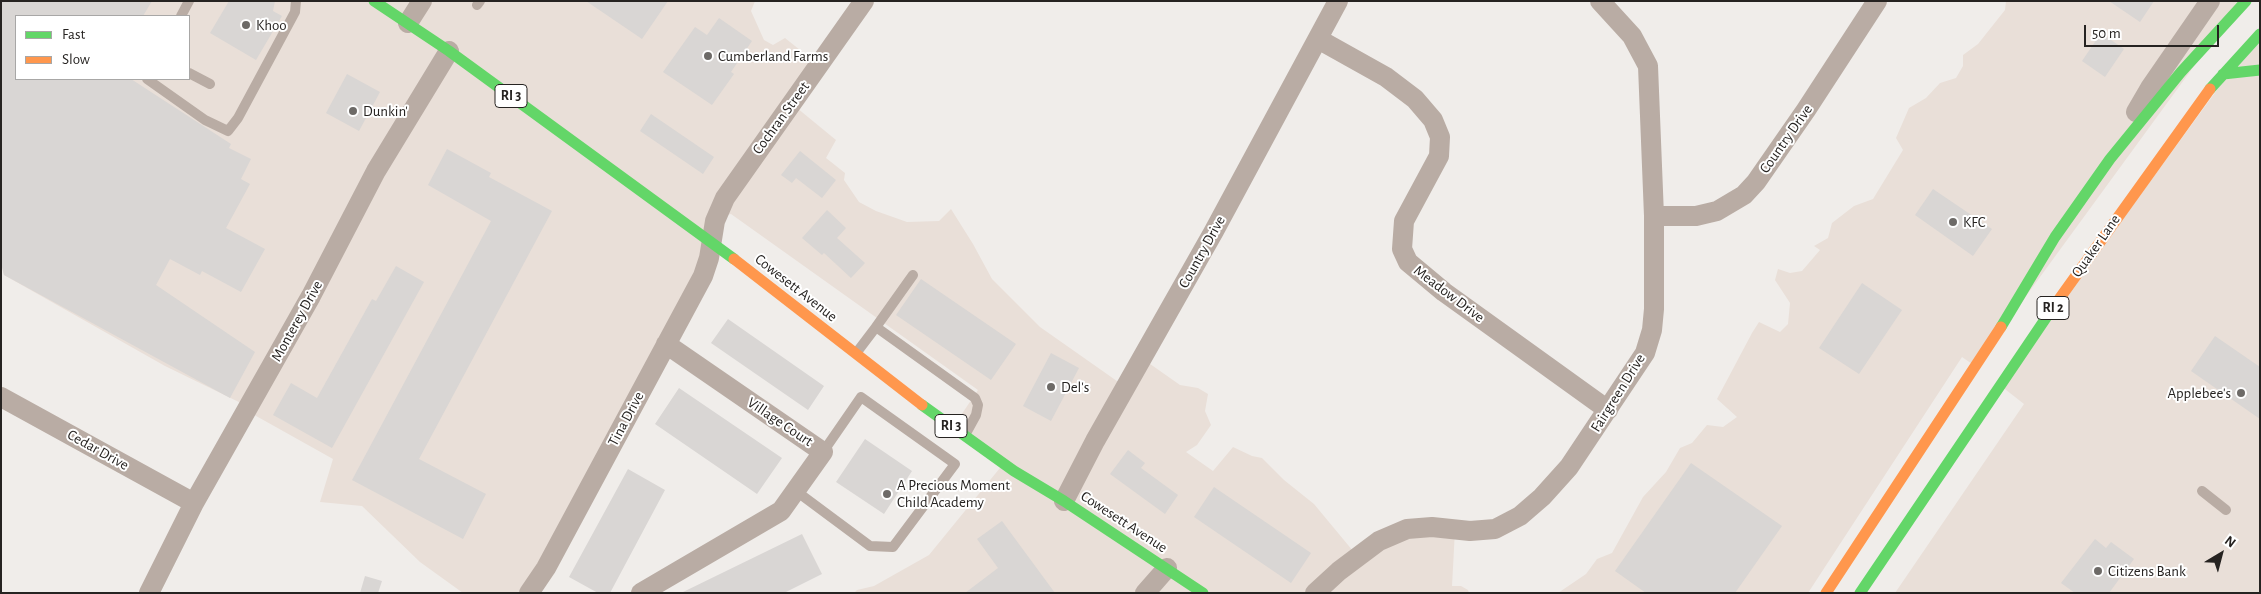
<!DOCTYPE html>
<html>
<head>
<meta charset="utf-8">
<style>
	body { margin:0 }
	#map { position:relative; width:2261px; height:594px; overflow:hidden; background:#f0edea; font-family:"Alegreya Sans",sans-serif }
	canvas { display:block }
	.frame { position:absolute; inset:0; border:2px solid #262321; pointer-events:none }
	.legend { position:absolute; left:15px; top:15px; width:175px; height:65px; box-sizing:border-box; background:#fff; border:1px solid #a8a7a6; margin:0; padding:6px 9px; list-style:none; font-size:15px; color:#262321 }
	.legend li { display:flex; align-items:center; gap:10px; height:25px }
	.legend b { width:25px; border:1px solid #a8a7a6 }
	.north { position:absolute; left:2196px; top:529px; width:50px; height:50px; -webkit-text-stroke:4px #fff; paint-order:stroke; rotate:37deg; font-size:14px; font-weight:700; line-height:20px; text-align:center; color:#262321 }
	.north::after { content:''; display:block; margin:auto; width:18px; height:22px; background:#262321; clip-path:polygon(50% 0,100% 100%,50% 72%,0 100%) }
	.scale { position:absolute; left:2084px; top:25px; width:135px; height:22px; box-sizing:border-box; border:2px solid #262321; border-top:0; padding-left:6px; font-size:15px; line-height:18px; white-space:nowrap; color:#262321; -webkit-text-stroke:4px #fff; paint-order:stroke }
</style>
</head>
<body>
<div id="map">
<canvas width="2261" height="594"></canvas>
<div class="frame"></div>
<ul class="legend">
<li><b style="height:6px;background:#63d668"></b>Fast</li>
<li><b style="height:6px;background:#ff974d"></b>Slow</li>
</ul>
<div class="north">N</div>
<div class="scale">50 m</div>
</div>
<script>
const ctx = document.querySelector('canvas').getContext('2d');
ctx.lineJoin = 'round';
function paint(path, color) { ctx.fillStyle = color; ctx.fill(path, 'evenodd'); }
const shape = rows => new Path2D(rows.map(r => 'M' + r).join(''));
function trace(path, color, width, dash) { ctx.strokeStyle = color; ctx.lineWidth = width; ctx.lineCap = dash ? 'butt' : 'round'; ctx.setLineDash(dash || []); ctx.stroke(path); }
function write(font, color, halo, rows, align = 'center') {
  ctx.font = font + ' "Alegreya Sans",sans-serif'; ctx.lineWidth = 4; ctx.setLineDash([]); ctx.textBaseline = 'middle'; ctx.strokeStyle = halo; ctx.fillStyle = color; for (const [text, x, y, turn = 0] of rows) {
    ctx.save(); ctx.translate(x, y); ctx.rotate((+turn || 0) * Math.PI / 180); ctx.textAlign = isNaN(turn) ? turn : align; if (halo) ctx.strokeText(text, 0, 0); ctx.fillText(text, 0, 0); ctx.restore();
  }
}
paint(shape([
	[1,1,755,1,751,11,764,40,773,45,785,38,820,66,797,108,836,140,826,158,845,173,844,180,859,202,876,211,907,222,939,221,951,209,973,244,992,279,1040,327,1124,386,1143,359,1180,385,1198,388,1208,394,1205,411,1211,425,1197,445,1186,452,1213,471,1233,447,1252,456,1262,458,1284,480,1314,504,1353,551,1381,538,1455,530,1452,586,1461,586,1468,590,1469,593,854,593,857,590,874,586,929,555,1004,463,955,424,978,390,731,214,727,215,527,593,463,593,420,562,362,506,320,502,333,459,249,412,245,405,165,366,4,275,1,263],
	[16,16,189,16,189,79,16,79],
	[2006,1,2245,1,2227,21,1975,366,1962,357,1808,593,1558,593,1586,574,1597,559,1612,553,1643,497,1666,472,1680,448,1692,443,1707,425,1723,427,1737,417,1717,399,1752,333,1759,322,1780,332,1788,324,1790,303,1775,280,1778,269,1790,273,1802,271,1820,250,1814,246,1828,238,1832,223,1854,206,1873,199,1903,150,1896,138,1909,108,1926,98,1940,83,1956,78,1963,66,1963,55,1978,44,2005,10],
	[2260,31,2260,593,1895,593,2024,404,2001,386]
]), '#e9dfd8');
paint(shape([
	[1,1,152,1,143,16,16,16,16,79,131,79,231,144,229,148,251,159,241,179,250,184,226,228,265,249,241,292,202,271,200,275,170,259,156,285,255,352,230,398,4,275,1,263],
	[229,1,275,1,273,11,282,16,256,60,210,33],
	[586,1,668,1,642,39],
	[2109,1,2154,1,2140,22],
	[719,18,752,41,731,72,734,74,712,105,663,72,695,27,707,35],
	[2101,33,2124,49,2105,77,2082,61],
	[347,74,380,92,359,131,326,113],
	[651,114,714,157,703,174,640,131],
	[447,149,491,173,489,177,552,211,419,459,486,494,463,539,352,480,491,221,428,185],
	[800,151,836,180,822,198,796,178,792,183,781,175],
	[1933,189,1992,229,1973,256,1915,215],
	[827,210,846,228,837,238,865,263,851,278,824,253,822,255,802,238],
	[396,266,424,282,332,448,273,415,291,383,317,398,372,299,376,301],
	[921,279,1016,344,991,380,896,315],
	[1862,283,1902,310,1859,374,1819,348],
	[728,319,824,386,808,410,711,343],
	[2215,336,2260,367,2260,419,2191,371],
	[1051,353,1079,368,1051,421,1023,406],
	[679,388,782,458,757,494,655,424],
	[865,439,912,471,884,514,836,482],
	[1128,450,1145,463,1141,468,1178,495,1165,514,1110,474],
	[1691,463,1782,526,1735,593,1646,593,1615,571],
	[628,469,665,490,610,593,598,593,569,577],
	[1214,487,1311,553,1291,583,1194,517],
	[1002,521,1055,593,965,593,998,568,977,539],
	[802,534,822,574,784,593,681,593],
	[2095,539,2106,548,2111,542,2134,559,2109,593,2075,593,2061,583],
	[365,576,382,581,378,593,360,593]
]), '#d9d6d4');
trace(shape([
	[477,5,480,1],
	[181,16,189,1],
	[189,73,210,84],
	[147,79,205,120,228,131,238,118,295,12,296,1],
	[913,275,876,327,975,398,978,405,976,415,965,435],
	[857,352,876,327],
	[796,491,870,546,893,547,955,464,861,397,823,452],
	[2202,491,2226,510]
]), '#b9aca4', 10);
trace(shape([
	[408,23,422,1],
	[1318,39,1386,77,1415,99,1433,120,1440,137,1439,156,1404,221,1402,249,1408,262,1444,292,1608,410],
	[2136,112,2150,88,2210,1],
	[1654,216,1696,216,1717,211,1744,195,1756,182,1806,110,1877,1],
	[1,397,194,503],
	[1064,501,1095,441,1214,231,1338,1],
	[149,593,194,503,311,296,376,171,449,51],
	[529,593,546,568,703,276,709,258,715,221,725,198,864,1],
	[641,593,781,511,823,452,666,344],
	[1145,593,1167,568],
	[1315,593,1339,571,1379,541,1407,529,1432,527,1470,531,1495,529,1520,516,1542,497,1569,467,1645,353,1652,330,1654,309,1654,216,1648,66,1632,36,1600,1]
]), '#b9aca4', 20);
trace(shape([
	[374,1,449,51,734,259],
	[2223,74,2260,70],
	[2210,89,2260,34],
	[2001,327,2055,237,2110,159,2181,72,2246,1],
	[922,405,1014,471,1064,501,1203,593],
	[1860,593,2052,309]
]), '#63d668', 11);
trace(shape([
	[734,259,922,405],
	[2052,309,2210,89],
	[1826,593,2001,327]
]), '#ff974d', 11);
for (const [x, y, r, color] of [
	[246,25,5,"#6d6a67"],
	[708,56,5,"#6d6a67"],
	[353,111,5,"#6d6a67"],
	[1953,222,5,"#6d6a67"],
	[1051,387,5,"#6d6a67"],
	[2241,393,5,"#6d6a67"],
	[887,494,5,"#6d6a67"],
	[2098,571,5,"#6d6a67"]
]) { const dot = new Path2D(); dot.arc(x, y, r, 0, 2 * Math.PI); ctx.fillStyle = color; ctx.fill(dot); trace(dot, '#fff', 2); }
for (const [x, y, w] of [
	[511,96,32],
	[2053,308,32],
	[951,426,32]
]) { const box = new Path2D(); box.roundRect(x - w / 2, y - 11.5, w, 23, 4); ctx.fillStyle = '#fff'; ctx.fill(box); trace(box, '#262321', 1); }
write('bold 14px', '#262321', null, [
	["RI 3",511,96],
	["RI 2",2053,308],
	["RI 3",951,426]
]);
write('15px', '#262321', '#fff', [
	["Khoo",256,25],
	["Cumberland Farms",718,56],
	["Dunkin'",363,111],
	["KFC",1963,222],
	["Del's",1061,387],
	["Applebee's",2231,393,"right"],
	["A Precious Moment",897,485],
	["Child Academy",897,502],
	["Citizens Bank",2108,571]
], 'left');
write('15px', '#262321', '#fff', [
	["Cochran Street",781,118,-54],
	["Country Drive",1786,139,-55],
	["Quaker Lane",2096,246,-55],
	["Country Drive",1202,252,-61],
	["Cowesett Avenue",796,288,38],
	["Meadow Drive",1449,294,37],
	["Monterey Drive",297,321,-61],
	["Fairgreen Drive",1618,393,-58],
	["Tina Drive",626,419,-62],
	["Village Court",780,422,34],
	["Cedar Drive",98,450,29],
	["Cowesett Avenue",1124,522,33]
]);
</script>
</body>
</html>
